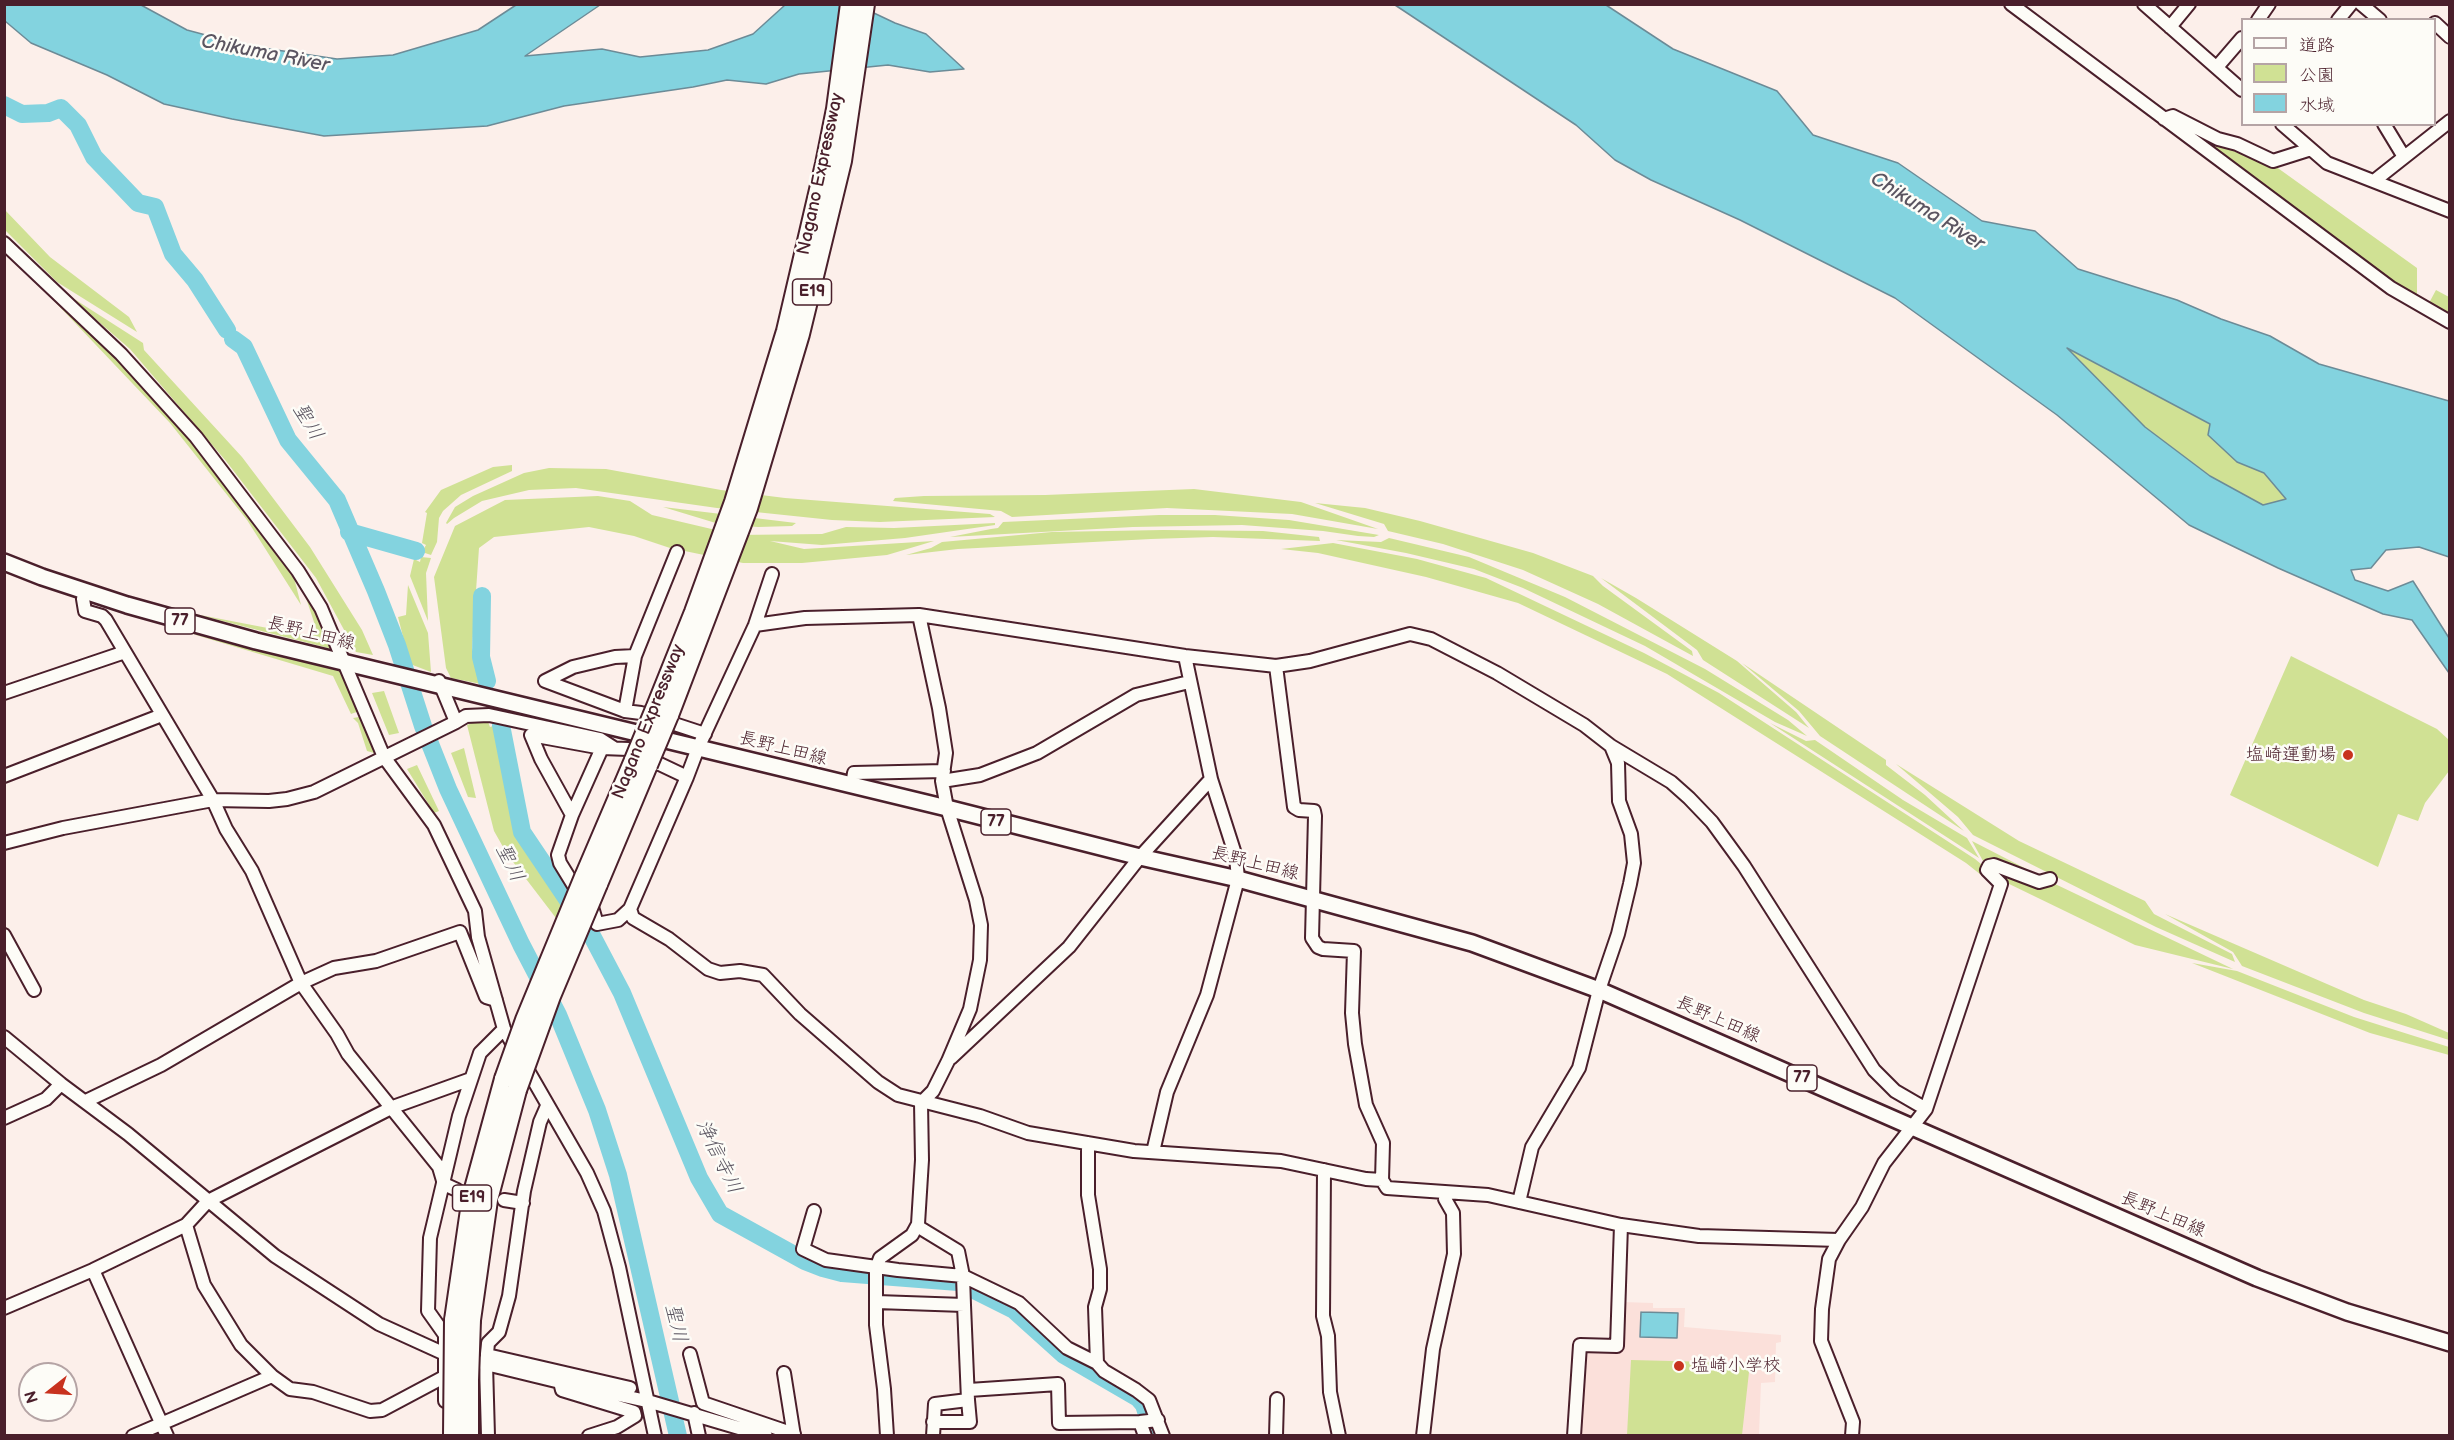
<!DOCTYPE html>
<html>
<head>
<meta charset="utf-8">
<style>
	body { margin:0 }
	#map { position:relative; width:2454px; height:1440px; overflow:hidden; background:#fcefea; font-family:"Balsamiq Sans","Klee One",sans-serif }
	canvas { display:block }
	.frame { position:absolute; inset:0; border:6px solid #4a1f2b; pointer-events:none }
	.legend { position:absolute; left:2241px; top:18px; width:195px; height:108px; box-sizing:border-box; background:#fdfcf7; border:2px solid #b5a4a5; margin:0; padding:8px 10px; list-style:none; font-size:18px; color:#4a1f2b }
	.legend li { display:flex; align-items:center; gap:12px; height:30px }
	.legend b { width:30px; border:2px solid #b5a4a5 }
	.north { position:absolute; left:18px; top:1362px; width:60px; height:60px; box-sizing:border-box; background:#fdfcf7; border:2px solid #b5a4a5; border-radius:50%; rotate:253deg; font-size:16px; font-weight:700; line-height:24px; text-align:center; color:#4a1f2b }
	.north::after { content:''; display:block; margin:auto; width:21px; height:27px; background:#c8321e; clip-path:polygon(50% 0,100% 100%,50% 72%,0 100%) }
</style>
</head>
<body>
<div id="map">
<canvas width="2454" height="1440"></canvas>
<div class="frame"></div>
<ul class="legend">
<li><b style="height:8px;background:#fdfcf7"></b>道路</li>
<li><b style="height:16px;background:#d0e194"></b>公園</li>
<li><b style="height:16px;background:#83d3df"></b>水域</li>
</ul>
<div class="north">N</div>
</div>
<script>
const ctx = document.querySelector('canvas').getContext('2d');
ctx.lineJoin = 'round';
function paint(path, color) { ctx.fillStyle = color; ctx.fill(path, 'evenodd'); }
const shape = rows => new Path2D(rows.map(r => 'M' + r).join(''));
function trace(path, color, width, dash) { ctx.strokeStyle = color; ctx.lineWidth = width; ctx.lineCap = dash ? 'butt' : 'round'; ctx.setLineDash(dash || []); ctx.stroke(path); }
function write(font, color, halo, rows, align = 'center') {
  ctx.font = font + ' "Balsamiq Sans","Klee One",sans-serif'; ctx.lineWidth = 5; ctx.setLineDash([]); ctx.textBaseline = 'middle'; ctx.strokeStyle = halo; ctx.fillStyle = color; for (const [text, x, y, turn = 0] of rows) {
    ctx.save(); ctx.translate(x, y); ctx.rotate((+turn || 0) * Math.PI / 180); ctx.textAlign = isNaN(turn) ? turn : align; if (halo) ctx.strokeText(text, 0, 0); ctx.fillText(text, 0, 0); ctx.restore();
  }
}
paint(shape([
	[1622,1302,1653,1303,1653,1308,1685,1308,1684,1327,1781,1335,1781,1342,1776,1343,1775,1382,1761,1383,1759,1434,1578,1436,1583,1348,1620,1349]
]), '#fbe0da');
paint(shape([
	[2175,119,2275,166,2417,268,2417,297,2354,254],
	[5,210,50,257,129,317,137,332,57,282,5,230],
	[20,265,115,352,179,423,293,574,301,605,247,520,170,423],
	[2436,290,2449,297,2449,314,2429,303],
	[68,295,143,343,144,350,242,457,310,547,362,630,373,655,356,652,316,578,226,461,130,349],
	[2065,346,2211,425,2237,462,2264,473,2286,499,2263,505,2210,476,2145,427],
	[512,465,512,471,461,495,443,511,439,518,437,542,431,555,422,552,426,545,422,543,427,513,425,512,441,490,493,467],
	[549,468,606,469,721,490,785,498,990,514,995,517,880,522,832,520,717,508,576,488,529,490,482,501,454,518,447,524,446,523,455,507,473,496,524,473],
	[1194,489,1301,502,1378,529,1292,514,1167,508,1012,517,1001,511,893,501,895,498,924,496,1045,495],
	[598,496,630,501,652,515,737,535,822,534,846,527,894,528,995,523,995,525,905,538,822,545,770,541,804,549,934,541,887,555,802,563,743,563,670,548,634,536,589,527,494,537,479,548,472,648,481,684,451,678,446,668,434,577,455,526,505,500],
	[1315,503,1365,508,1420,521,1533,553,1593,576,1603,586,1692,651,1693,656,1598,604,1523,570,1443,544,1388,531,1384,524],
	[663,507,796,523,792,526,758,527,719,524],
	[1159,515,1215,515,1289,520,1379,535,1374,537,1358,536,1323,531,1242,525,1133,527,950,537,991,529,998,528,1003,522],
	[1163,530,1263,531,1319,537,1320,541,1213,537,1151,539,958,549,906,555,931,548,942,542,1052,532],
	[1389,538,1469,557,1565,597,1705,669,1788,720,1807,736,1775,722,1645,646,1523,588,1474,569,1406,553,1336,540,1381,542],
	[1333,543,1417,559,1486,578,1644,653,1719,693,1975,859,1981,864,1995,886,1966,863,1667,674,1518,603,1426,577,1318,553,1281,549],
	[421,557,431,558,426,573,428,621,410,576,414,559,420,562],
	[1601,578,1636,598,1737,661,1796,712,1809,728,1703,660,1697,650],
	[301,583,315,603,332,649,195,614,309,636,318,634],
	[408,585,428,633,431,672,410,664,398,617,406,615],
	[189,633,343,672,362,710,351,714,333,676],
	[2291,656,2437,729,2449,740,2449,771,2425,803,2418,821,2398,814,2378,867,2230,795],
	[1742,663,1886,760,1886,765,1925,795,1964,831,1820,736,1799,711],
	[384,691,399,733,389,735,372,693],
	[365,716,378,754,367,751,358,723,353,718],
	[481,719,487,719,490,727,496,725,520,841,566,904,559,922,507,854,494,831,467,725],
	[1770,723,1806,741,1815,740,1903,800,1967,838,1979,858],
	[464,748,476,798,468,797,451,753],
	[1896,764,2019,841,2145,901,2154,914,2232,954,2235,962,2156,927,1973,835,1958,817],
	[417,765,439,811,434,813,407,769],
	[1972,841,2044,878,1983,861],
	[1992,868,2053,883,2233,969,2135,945,2003,881],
	[2165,914,2364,1000,2406,1014,2449,1033,2449,1040,2364,1013,2242,966,2233,952],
	[2192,963,2237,971,2354,1017,2449,1047,2449,1055,2370,1033],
	[1631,1360,1750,1363,1742,1435,1627,1435]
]), '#d0e194');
const water = shape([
	[4,5,141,5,187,30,243,45,337,59,393,55,478,30,516,5,600,5,525,56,602,49,640,57,708,50,753,34,785,5,857,5,895,23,926,34,964,69,930,72,888,65,799,74,766,84,727,80,693,87,564,106,487,126,324,136,232,119,164,104,107,75,31,43,5,21,4,5],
	[1395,5,1606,5,1673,49,1777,91,1813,135,1898,163,1982,221,2035,231,2078,269,2177,300,2221,319,2270,336,2319,364,2449,401,2449,557,2419,547,2386,550,2371,568,2351,570,2355,580,2388,591,2413,581,2449,638,2449,673,2412,620,2383,614,2278,568,2189,525,2057,415,1895,298,1740,220,1651,180,1615,160,1576,125,1395,5],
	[2067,348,2210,424,2208,435,2237,462,2264,473,2286,499,2263,505,2210,476,2145,427,2067,348],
	[1641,1312,1678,1313,1677,1338,1640,1337,1641,1312]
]);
paint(water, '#83d3df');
trace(water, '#6c8b97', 1.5);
trace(shape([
	[4,105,22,114,48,113,61,108,78,125,94,157,138,203,155,207,173,254,195,280,227,330],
	[233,339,244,347,288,440,337,500,376,591,397,645,423,726,448,789,521,944,558,1015,597,1110,618,1175,678,1436],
	[349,532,416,551],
	[482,596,481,657,487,681],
	[501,725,522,832,592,936,622,993,699,1178,720,1214,805,1261,823,1268,842,1273,958,1282,1014,1310,1064,1355,1138,1398,1144,1405,1154,1436]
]), '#83d3df', 18);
const minor = shape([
	[2011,4,2391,288,2450,322],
	[2144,4,2242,90],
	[2361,4,2380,20],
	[2258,20,2269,4],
	[2338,20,2351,4],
	[2435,23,2450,37],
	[2170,27,2189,4],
	[2217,67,2242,38],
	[2164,119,2173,116,2218,139,2237,144,2273,161,2311,149],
	[2282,124,2327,163,2450,211],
	[2384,124,2404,157],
	[2374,181,2450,121],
	[4,243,121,354,196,437,298,571,321,608,384,757,434,825,475,911,478,937,504,1029,587,1173,604,1211,619,1267,655,1436],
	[677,552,635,656,625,711,641,713,705,734],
	[85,591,83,599,85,611,102,616,106,620,213,800,226,829,252,871,301,983,337,1034,348,1054,439,1167,444,1184,457,1190],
	[755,625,805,618,919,615,1185,656,1276,666,1310,661,1410,634,1431,639,1497,673,1584,725,1611,746,1671,782,1689,798,1712,822,1744,866,1874,1070,1895,1091,1926,1109],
	[1276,666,1294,807,1299,810,1314,811,1315,816,1312,938,1318,947,1323,949,1354,951,1352,1013,1355,1044,1366,1105,1383,1143,1382,1180,1387,1188,1488,1195,1621,1225,1699,1236,1839,1240],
	[4,693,125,652],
	[625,711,545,681,573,667,615,657,635,656],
	[456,722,466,716,489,715,600,739,614,748],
	[4,776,162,715],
	[687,777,628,749,602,748,572,815,558,855,560,863,579,894,592,907,597,924,618,920,630,909,687,777,698,748,755,625,772,574],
	[942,781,980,775,1037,753,1136,695,1189,682],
	[852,786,854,773,944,771],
	[572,815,541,759,531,735,602,748],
	[4,843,63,828,213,800,269,801,287,799,314,792,456,722,439,681],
	[630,909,633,918,669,939,708,969,720,973,740,971,763,975,800,1014,878,1082,898,1095,980,1116,1028,1133,1134,1151,1281,1161,1366,1179,1382,1180],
	[4,935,34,990],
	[4,1037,61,1084,128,1134,275,1256,379,1324,445,1354,560,1382,651,1402,766,1436],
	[951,1058,1069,947,1140,857,1211,779],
	[86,1101,161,1065,301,983,334,968,376,961,460,932,486,997,496,1000],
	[4,1118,46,1099,61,1084],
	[1088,1143,1088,1195,1100,1269,1100,1289,1095,1307,1097,1363,1104,1371,1136,1390,1149,1400,1163,1436],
	[1153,1152,1167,1092,1207,995,1238,879,1236,857,1211,779,1185,656],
	[1324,1170,1323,1316,1328,1336,1330,1392,1339,1436],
	[504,1200,523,1203],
	[1519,1202,1532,1147,1579,1068,1599,990,1618,934,1630,884,1634,863,1631,834,1619,801,1618,763,1611,746],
	[814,1211,803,1249,826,1260,898,1270,963,1276,958,1251,917,1226],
	[186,1225,204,1285,241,1345,272,1376],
	[93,1270,167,1436],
	[877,1302,964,1305,968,1400,935,1404,933,1436],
	[964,1305,963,1276,1019,1303,1067,1348,1097,1363],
	[4,1308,93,1270,186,1225,208,1201,393,1107,471,1079],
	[690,1354,703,1403,794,1434],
	[487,1355,630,1388],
	[565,1373,560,1382,562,1390,634,1412,635,1416,617,1427,589,1436],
	[784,1373,794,1436],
	[969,1390,1058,1384,1059,1423,1140,1422,1158,1420],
	[445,1401,445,1335,428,1311,430,1238,459,1116,480,1053,504,1029],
	[694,1413,699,1436],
	[933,1422,970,1422,968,1400],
	[1140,1422,1145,1436],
	[133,1436,272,1376,290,1389,313,1392,370,1411,382,1410,444,1377],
	[488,1436,486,1364,488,1343,499,1332,509,1296,524,1191,540,1122,547,1106],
	[887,1436,884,1389,876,1325,876,1269,880,1258,912,1235,918,1224,922,1160,921,1103,933,1091,948,1061,970,1009,980,960,981,925,976,900,947,808,942,781,946,753,939,708,919,615],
	[1276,1436,1277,1399],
	[1423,1436,1433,1349,1454,1254,1453,1213,1445,1199,1445,1194],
	[1574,1436,1580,1345,1617,1346,1621,1225],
	[1852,1436,1853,1422,1821,1341,1822,1309,1829,1259,1839,1240,1862,1207,1884,1163,1926,1109,2001,884,1987,870,1989,866,1994,865,2039,882,2050,879]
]);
const major = shape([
	[4,562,42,577,127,605,256,641,947,808,1140,857,1238,879,1472,943,1599,990,2257,1278,2347,1312,2450,1343]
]);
const highway = shape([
	[655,709,694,612,734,502,786,331,825,164,836,109,850,4],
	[669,715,748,508,800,334,842,161,865,4],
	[584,877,634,760],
	[598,884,648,765],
	[454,1320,472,1196,504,1079],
	[471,1320,488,1200,517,1090]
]);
trace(minor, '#4a1f2b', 16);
trace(major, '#4a1f2b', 20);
trace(highway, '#4a1f2b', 22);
trace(minor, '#fdfcf7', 12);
trace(major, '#fdfcf7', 15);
trace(highway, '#fdfcf7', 18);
const highwayBridge = shape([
	[634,760,655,709],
	[648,765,669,715],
	[504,1079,525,1020,584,877],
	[517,1090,551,996,598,884],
	[453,1436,454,1320],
	[469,1436,469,1380,471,1320]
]);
trace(highwayBridge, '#4a1f2b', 22, []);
trace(highwayBridge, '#fdfcf7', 18);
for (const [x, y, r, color] of [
	[2348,755,6,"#c8321e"],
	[1679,1366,6,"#c8321e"]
]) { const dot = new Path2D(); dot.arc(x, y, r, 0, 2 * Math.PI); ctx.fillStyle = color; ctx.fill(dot); trace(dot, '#fdfcf7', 2); }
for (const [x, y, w] of [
	[812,292,39],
	[180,621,30],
	[996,822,30],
	[1802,1078,30],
	[472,1198,39]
]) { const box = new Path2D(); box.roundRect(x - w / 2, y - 13, w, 26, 4.5); ctx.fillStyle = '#fdfcf7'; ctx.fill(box); trace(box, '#4a1f2b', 1.5); }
write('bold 16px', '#4a1f2b', null, [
	["E19",812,292],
	["77",180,621],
	["77",996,822],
	["77",1802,1078],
	["E19",472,1198]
]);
write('18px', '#4a1f2b', '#fdfcf7', [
	["Nagano Expressway",821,174,-78],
	["長野上田線",311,634,14],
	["Nagano Expressway",649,722,-68],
	["長野上田線",783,749,14],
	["長野上田線",1255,864,14],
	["長野上田線",1718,1020,24],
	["長野上田線",2163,1215,23]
]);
write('18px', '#4a1f2b', '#fdfcf7', [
	["塩崎運動場",2336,755],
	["塩崎小学校",1691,1366,"left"]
], 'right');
write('italic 20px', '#5b5561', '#fdfcf7', [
	["Chikuma River",265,54,11],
	["Chikuma River",1927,212,32],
	["聖川",307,422,59],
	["聖川",509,863,64],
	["浄信寺川",718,1157,64],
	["聖川",675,1323,77]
]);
</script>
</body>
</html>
